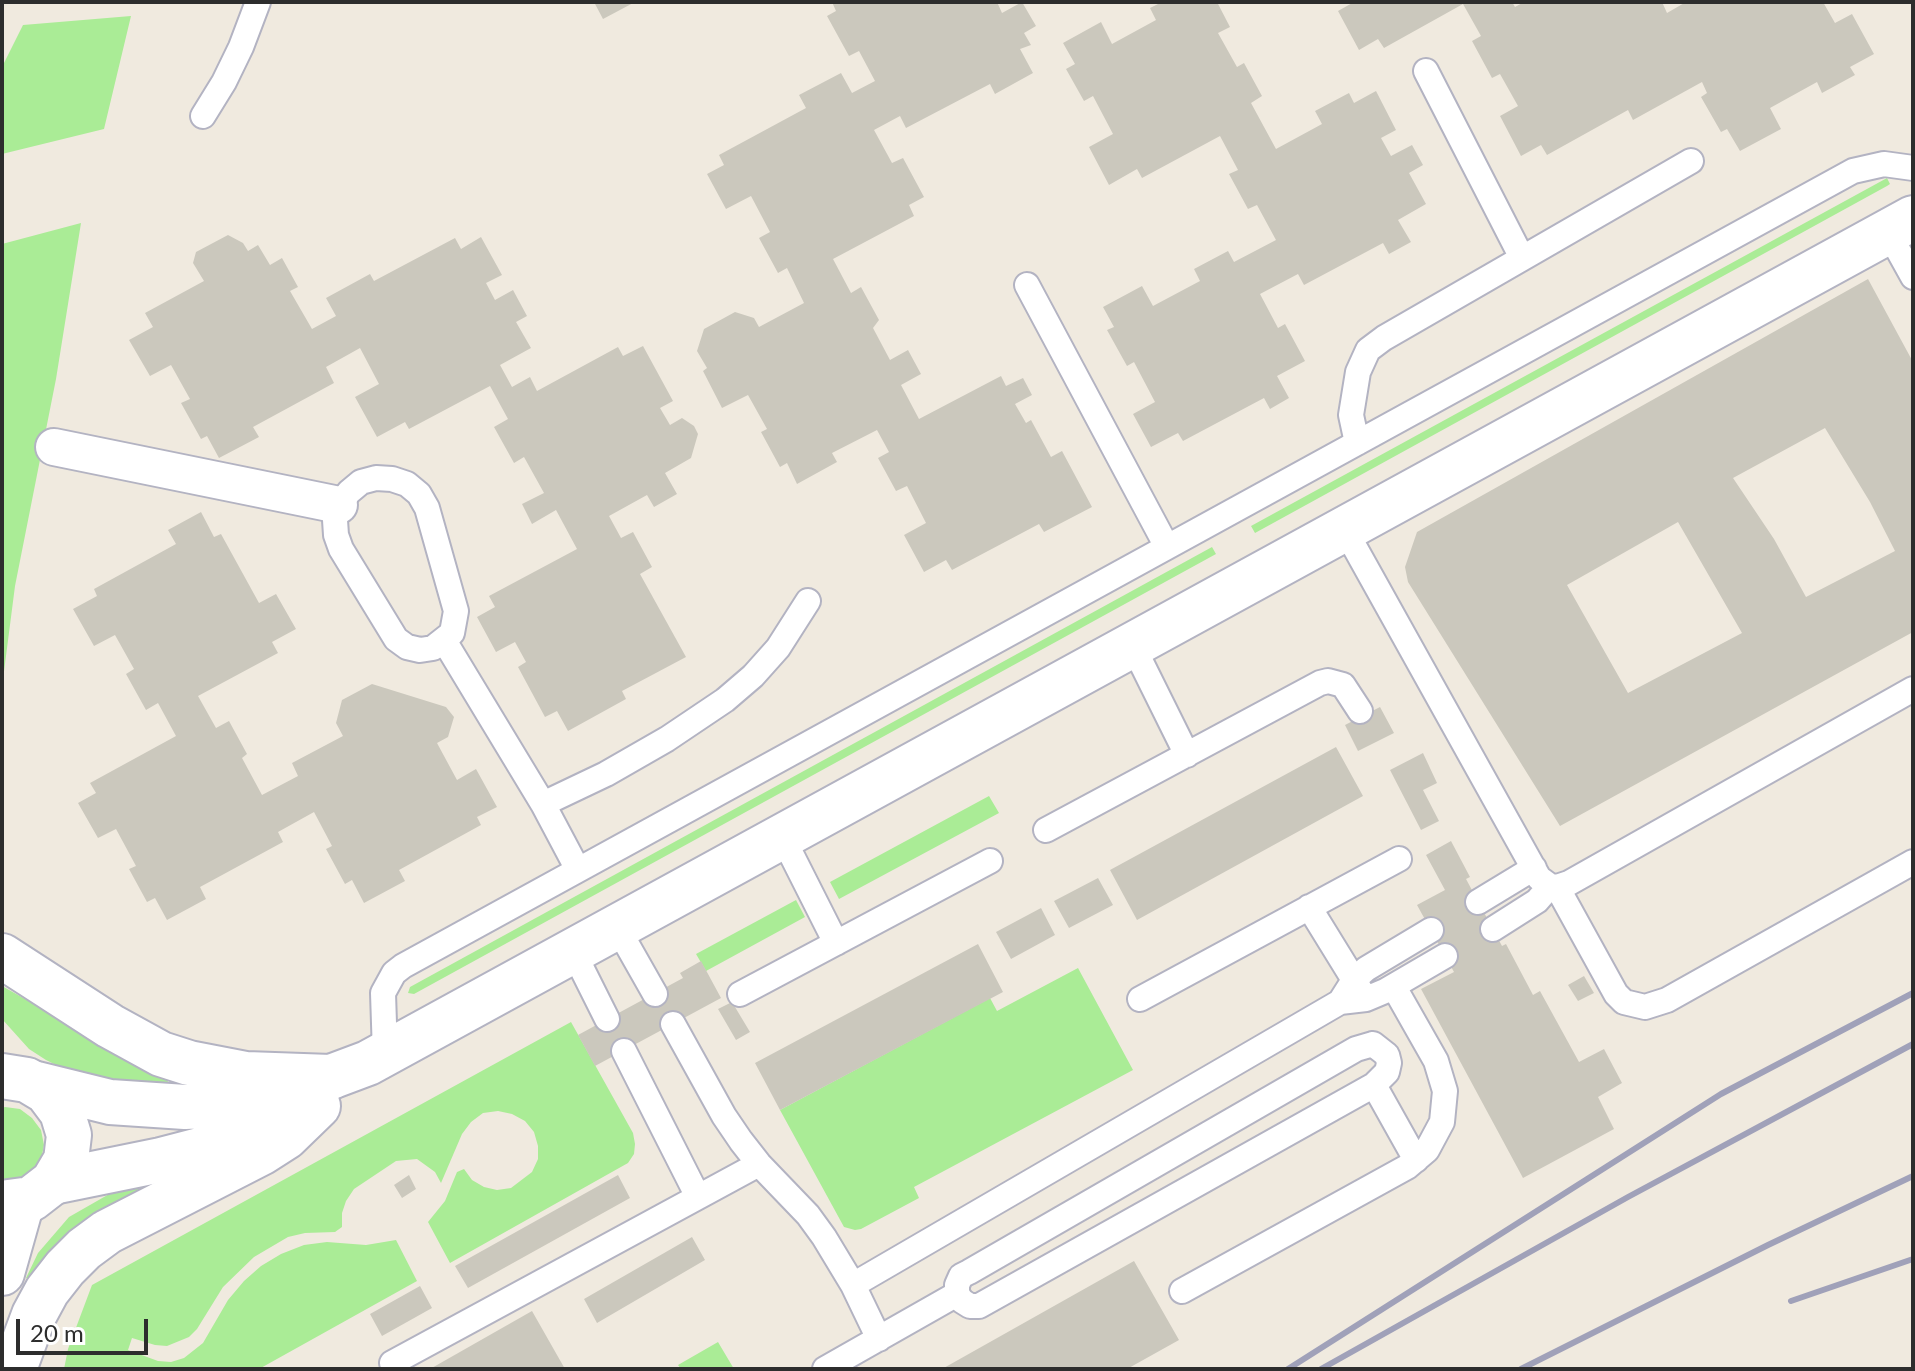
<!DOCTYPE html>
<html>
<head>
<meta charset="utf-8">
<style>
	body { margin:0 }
	#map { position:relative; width:1915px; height:1371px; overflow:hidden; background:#f0eadf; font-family:Lato,sans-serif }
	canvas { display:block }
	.frame { position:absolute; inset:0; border:4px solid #2d2d2d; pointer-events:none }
	.scale { position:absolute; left:16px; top:1319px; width:132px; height:36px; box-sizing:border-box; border:4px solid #2d2d2d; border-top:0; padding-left:10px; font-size:24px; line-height:28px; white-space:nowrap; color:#2d2d2d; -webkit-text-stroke:6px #fff; paint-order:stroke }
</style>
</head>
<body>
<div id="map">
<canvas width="1915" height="1371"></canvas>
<div class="frame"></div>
<div class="scale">20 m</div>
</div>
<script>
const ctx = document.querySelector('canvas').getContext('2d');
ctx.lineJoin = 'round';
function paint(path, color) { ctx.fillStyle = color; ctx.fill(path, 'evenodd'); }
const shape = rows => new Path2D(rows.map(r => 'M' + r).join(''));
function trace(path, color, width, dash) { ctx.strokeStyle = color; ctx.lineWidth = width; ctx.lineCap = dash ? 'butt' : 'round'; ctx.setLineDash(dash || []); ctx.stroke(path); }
paint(shape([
	[131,16,104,129,2,154,2,67,23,25],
	[1887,178,1890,184,1887,186,1255,533,1251,526],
	[81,223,56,379,15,586,2,687,2,244],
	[1212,547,1216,554,414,994,408,993,410,987],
	[989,796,999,813,839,899,830,882],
	[796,900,805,917,706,971,696,954],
	[1078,968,1133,1070,914,1187,919,1198,861,1229,855,1230,844,1227,780,1110,990,998,997,1011],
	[2,986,167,1079,169,1085,106,1080,64,1069,46,1060,29,1049,2,1019],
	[571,1022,633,1133,635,1144,634,1154,628,1163,450,1263,428,1222,445,1201,457,1172,464,1169,472,1180,484,1187,497,1190,511,1188,532,1172,538,1159,538,1146,534,1132,525,1121,512,1114,498,1111,483,1113,471,1122,462,1134,441,1183,435,1172,417,1159,396,1161,354,1189,346,1201,342,1213,342,1227,335,1232,305,1233,288,1237,254,1257,223,1287,197,1329,189,1337,167,1346,155,1345,132,1338,128,1350,158,1361,171,1362,184,1358,203,1343,228,1300,244,1281,261,1266,281,1254,304,1245,327,1242,366,1245,396,1240,417,1281,259,1369,64,1369,68,1349,92,1285],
	[5,1107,20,1109,32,1118,41,1130,44,1145,41,1160,33,1172,20,1180,2,1183,2,1108],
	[158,1183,52,1254,28,1279,26,1278,38,1253,69,1217,111,1193],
	[718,1342,734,1369,681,1369,678,1365]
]), '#aaec96');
paint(shape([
	[594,2,635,2,603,19],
	[832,2,997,2,1002,13,1022,2,1036,26,1024,33,1031,45,1020,49,1033,73,995,94,990,84,906,128,900,116,874,130,892,163,903,158,924,197,909,205,914,216,833,259,851,293,861,287,879,320,873,328,890,360,908,350,921,374,901,385,919,419,1001,376,1006,386,1023,378,1032,395,1015,404,1026,423,1031,420,1051,457,1062,451,1092,507,1044,532,1039,524,952,570,946,560,924,572,904,535,926,523,907,486,896,491,878,458,889,452,877,430,832,453,837,462,797,484,787,463,780,467,761,432,767,429,748,395,722,408,703,371,707,368,697,351,704,329,735,312,754,318,759,327,804,303,787,268,778,273,759,238,770,232,751,196,726,209,707,174,724,165,719,155,806,108,799,95,841,73,852,93,875,81,859,51,849,56,827,16,836,11],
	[1162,2,1217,2,1230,27,1218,33,1237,67,1244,63,1262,96,1251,103,1276,149,1322,124,1315,111,1349,93,1354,103,1376,91,1396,130,1381,138,1391,156,1412,145,1423,165,1409,173,1426,204,1398,220,1411,242,1389,254,1383,243,1304,285,1298,274,1260,294,1278,328,1285,324,1305,361,1277,376,1289,398,1270,409,1264,398,1183,441,1178,433,1151,447,1133,414,1155,402,1134,362,1127,366,1107,330,1114,327,1103,307,1142,286,1153,306,1200,281,1194,269,1228,251,1234,262,1276,240,1257,205,1248,209,1229,174,1238,170,1220,136,1142,178,1137,169,1109,185,1089,147,1113,134,1093,96,1084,101,1066,69,1075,64,1063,43,1101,22,1112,44,1156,20,1150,8],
	[1354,2,1512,2,1515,7,1524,2,1662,2,1667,13,1686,2,1823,2,1835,23,1852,14,1874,54,1850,67,1855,75,1822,93,1817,82,1770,108,1781,129,1740,151,1727,129,1721,132,1701,97,1707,93,1702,82,1633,120,1628,110,1547,155,1541,145,1521,156,1500,116,1518,106,1500,74,1492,78,1472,41,1481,36,1463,4,1384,48,1378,39,1359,50,1338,11],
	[228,235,243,243,248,251,258,245,270,265,282,258,298,287,290,291,312,329,336,316,326,298,370,274,374,281,455,238,461,249,481,237,502,275,486,283,495,300,513,290,527,316,516,322,531,348,500,365,512,387,530,377,537,391,618,347,623,356,643,346,673,401,660,408,670,425,682,418,694,426,698,434,691,458,665,473,677,494,654,507,647,495,609,516,621,538,633,532,652,567,640,574,686,657,622,691,626,699,568,731,557,711,545,717,518,667,526,662,515,642,496,652,477,617,495,607,489,596,577,549,556,510,532,524,522,504,544,493,524,457,514,463,494,427,508,419,490,386,409,429,405,422,377,437,355,397,379,384,360,348,326,367,334,383,253,427,259,437,219,458,207,436,201,439,181,403,190,399,171,365,150,376,129,340,153,327,145,313,204,281,193,263,196,252],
	[1868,279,1913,362,1913,632,1560,826,1408,582,1405,567,1417,532],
	[1825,428,1870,502,1895,551,1806,597,1774,539,1733,478],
	[1678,522,1742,633,1628,693,1567,585],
	[201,512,214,537,221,534,259,603,276,594,296,629,272,642,278,653,198,696,216,728,229,721,247,754,242,758,262,795,298,776,292,763,343,736,336,723,342,700,372,684,446,707,454,717,448,737,437,743,457,780,476,769,497,807,477,817,481,825,399,870,405,881,364,903,352,880,345,884,326,849,332,846,314,812,278,832,283,842,200,887,206,899,167,920,155,898,147,902,129,869,136,866,116,829,98,838,78,803,96,793,90,783,176,736,158,703,146,710,126,674,134,669,115,635,94,646,73,609,97,596,94,589,176,544,168,530],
	[1380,707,1394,733,1358,751,1345,725],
	[1336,747,1363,796,1137,920,1110,870],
	[1423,753,1437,783,1423,790,1439,821,1421,830,1390,770],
	[1451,841,1470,877,1466,879,1502,946,1506,944,1533,995,1540,991,1579,1062,1604,1049,1622,1083,1598,1097,1614,1129,1523,1178,1421,989,1454,972,1417,905,1445,890,1426,855],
	[1098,878,1113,905,1069,928,1054,901],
	[1041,908,1055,935,1011,959,996,932],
	[978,944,1003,992,780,1110,755,1063],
	[701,961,721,998,595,1066,578,1035,683,978,680,973],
	[1584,976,1594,993,1578,1001,1568,985],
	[732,1002,750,1032,736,1040,718,1009],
	[409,1175,416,1189,402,1198,394,1185],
	[618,1175,630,1198,468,1288,455,1266],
	[692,1237,705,1260,597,1323,584,1299],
	[1134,1261,1179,1340,1127,1369,942,1369],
	[420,1286,432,1308,382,1336,370,1314],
	[532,1311,565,1369,430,1369]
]), '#cbc8bd');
const service = shape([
	[1426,71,1522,258],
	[203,116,224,82,241,47,258,2],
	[1888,232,1913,277],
	[1027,285,1167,547],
	[1357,443,1351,415,1358,372,1368,350,1384,338,1691,161],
	[376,478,392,479,407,484,419,494,427,508,456,611,452,633,433,648,420,650,407,647,396,639,341,549,336,535,335,520,339,505,349,492,361,482,376,478],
	[1344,528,1539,878,1550,886,1557,887,1569,883,1913,689],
	[445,642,543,804,578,870],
	[1132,644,1187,755],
	[543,804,606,774,667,739,725,700,753,676,778,648,808,601],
	[1046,830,1320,683,1328,681,1343,685,1360,711],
	[782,836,836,943],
	[1557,887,1616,994,1624,1002,1645,1007,1667,1000,1913,862],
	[1478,902,1534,868],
	[1309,907,1362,993],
	[617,927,655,994],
	[1493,929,1537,901,1550,886],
	[573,951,607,1019],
	[740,994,990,861],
	[1140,999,1399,859],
	[1340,1002,1354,980,1366,969,1431,930],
	[673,1024,724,1116,741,1141,759,1164,808,1215,824,1237,853,1285,879,1339],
	[1373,1044,1387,1055,1389,1063,1387,1072,1374,1085,979,1306,970,1306,962,1301,957,1294,957,1285,961,1276,969,1272,1356,1049,1373,1044],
	[624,1051,698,1197],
	[385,1054,383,993,394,973,403,966,1853,171,1884,164,1913,168],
	[1374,1085,1416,1160],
	[853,1285,1340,1002,1366,999,1385,991,1445,956],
	[1182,1291,1407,1167,1427,1150,1442,1122,1445,1091,1436,1061,1394,987],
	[392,1363,759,1164],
	[825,1369,957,1294]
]);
const pedestrian = shape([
	[54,447,339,505]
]);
const minor = shape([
	[37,1084,110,1102,185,1107,222,1105,296,1090,368,1063,1913,218],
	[53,1182,161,1160,215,1146,308,1110]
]);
const tertiary = shape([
	[2,1273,22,1202],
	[14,1369,34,1315,47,1291,65,1268,84,1249,107,1232,261,1153,286,1137,318,1106]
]);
const secondary = shape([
	[2,956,110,1026,161,1054,189,1063,246,1074,331,1077],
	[2,1076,27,1080,47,1092,62,1112,69,1135,66,1160,53,1182,31,1199,2,1203]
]);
trace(service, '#b3b3c2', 28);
trace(pedestrian, '#b3b3c2', 40);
trace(minor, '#b3b3c2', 48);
trace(tertiary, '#b3b3c2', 48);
trace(secondary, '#b3b3c2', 48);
trace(service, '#fff', 24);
trace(pedestrian, '#fff', 36);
trace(minor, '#fff', 44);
trace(tertiary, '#fff', 44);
trace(secondary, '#fff', 44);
trace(shape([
	[1791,1301,1913,1259],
	[1288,1369,1721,1094,1913,993],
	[1321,1369,1628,1197,1913,1044],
	[1521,1369,1768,1245,1913,1176]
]), '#a0a1b9', 6);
</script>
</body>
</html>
